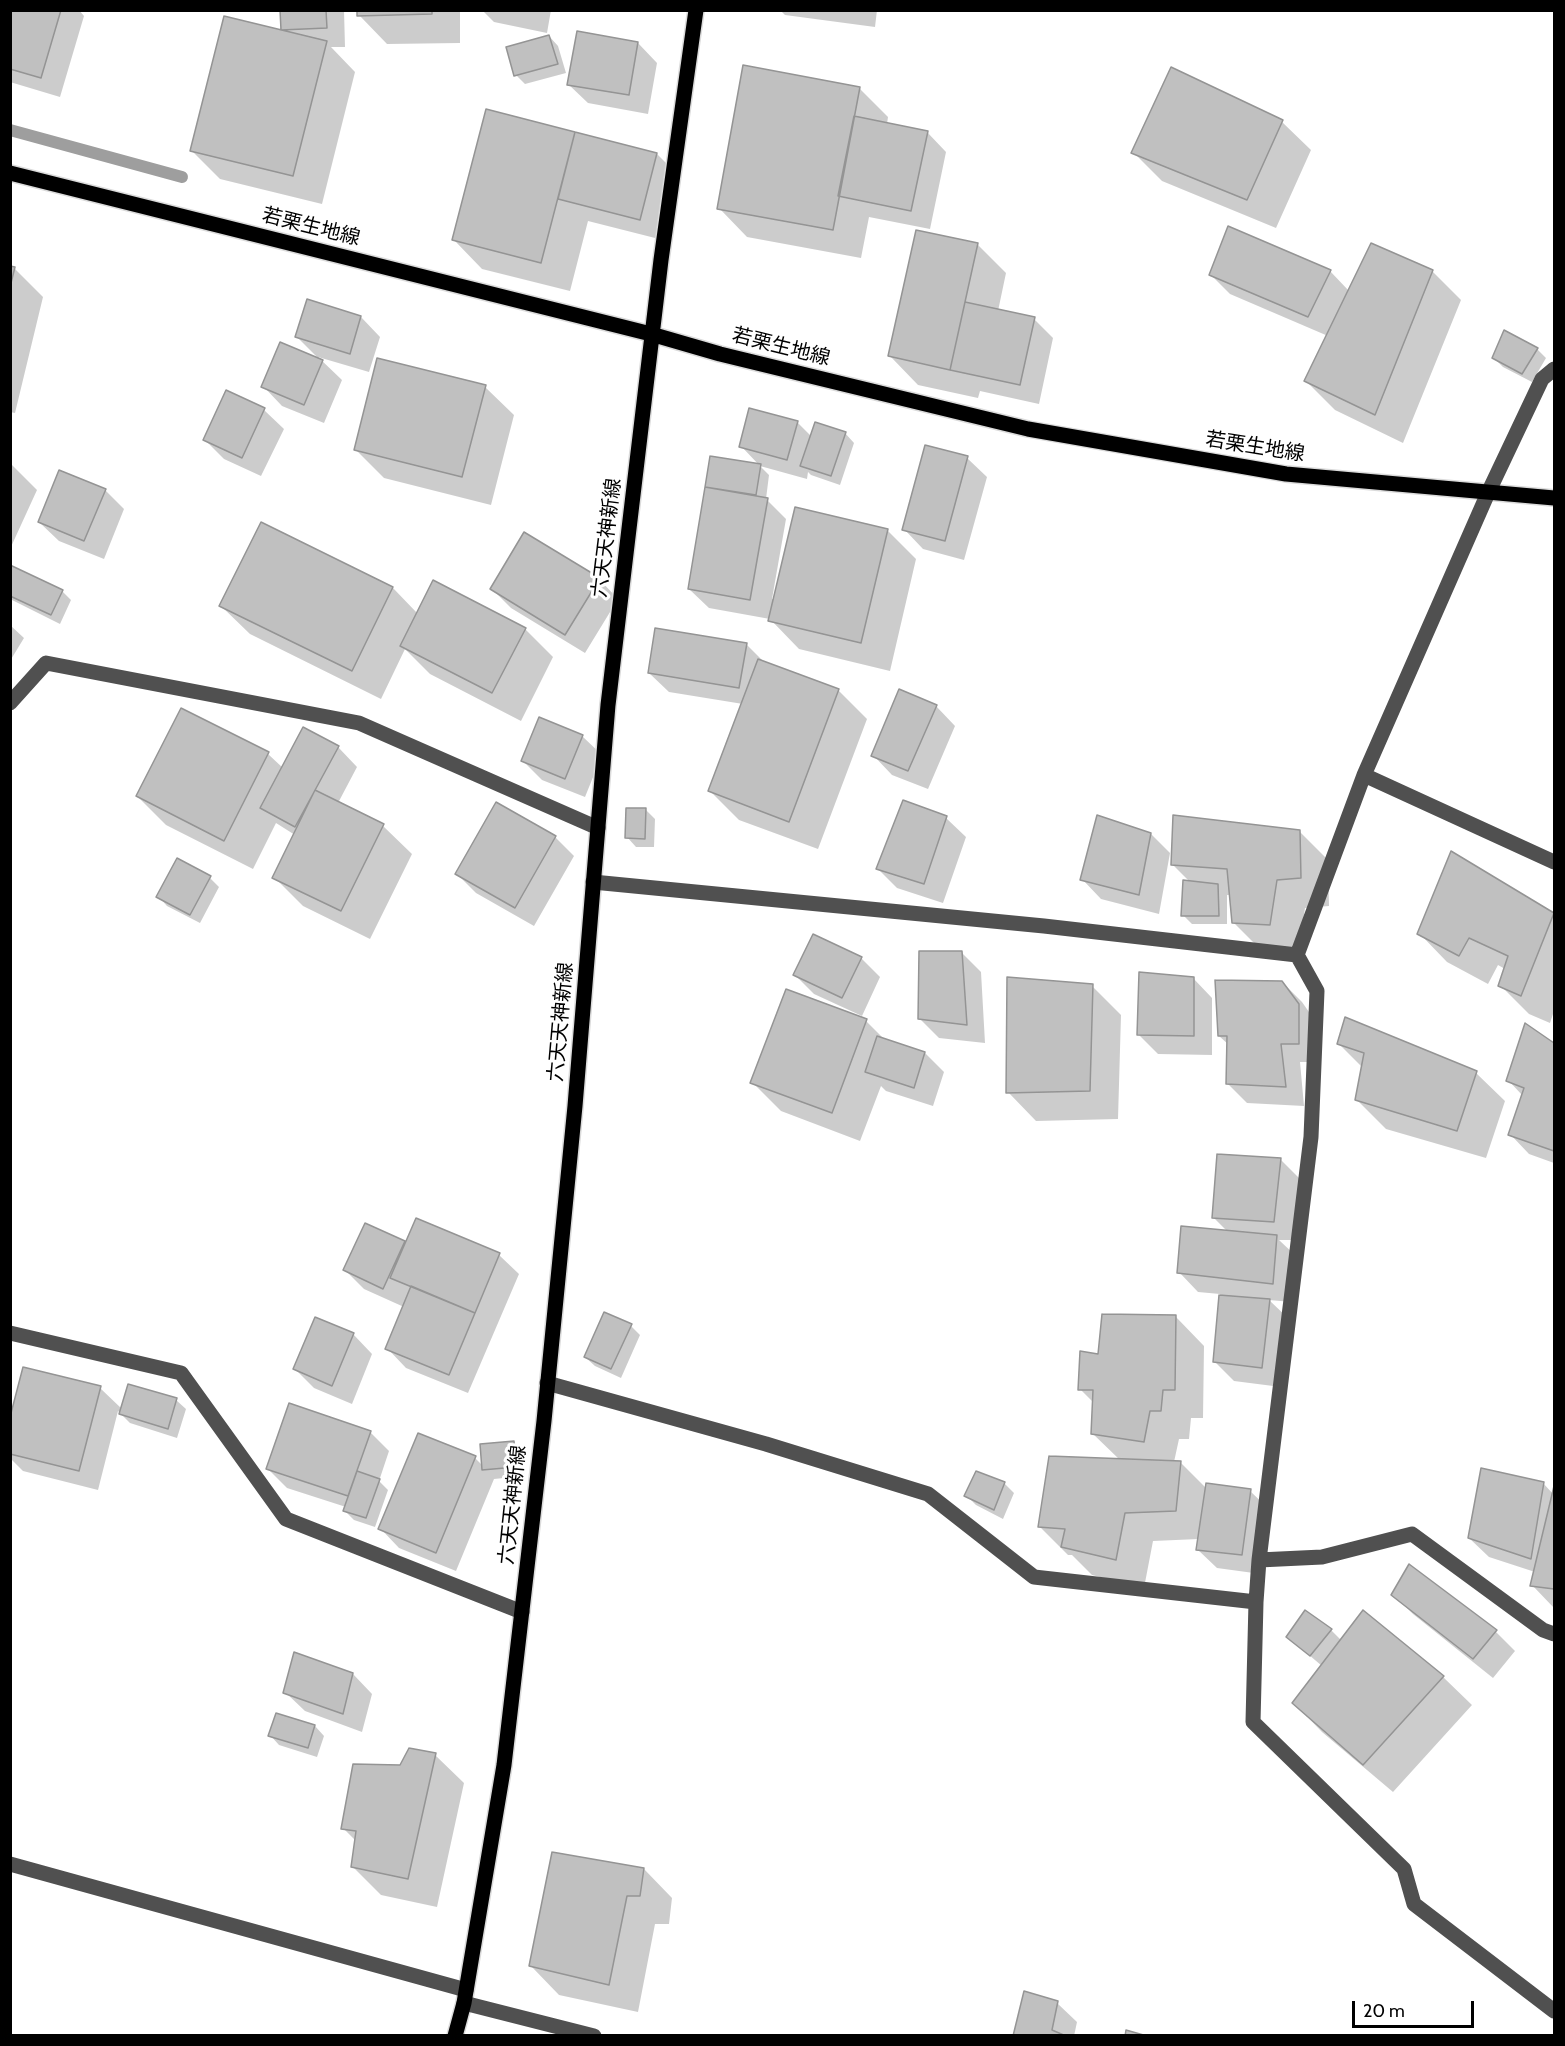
<!DOCTYPE html>
<html>
<head>
<meta charset="utf-8">
<style>
	body { margin:0 }
	#map { position:relative; width:1565px; height:2046px; overflow:hidden; background:#fff; font-family:Cabin,sans-serif }
	canvas { display:block }
	.frame { position:absolute; inset:0; border:12px solid #000; pointer-events:none }
	.scale { position:absolute; left:1352px; top:2001px; width:122px; height:27px; box-sizing:border-box; border:3px solid #000; border-top:0; padding-left:8px; font-size:18px; line-height:21px; white-space:nowrap; color:#000; -webkit-text-stroke:4px #fff; paint-order:stroke }
</style>
</head>
<body>
<div id="map">
<canvas width="1565" height="2046"></canvas>
<div class="frame"></div>
<div class="scale">20 m</div>
</div>
<script>
const ctx = document.querySelector('canvas').getContext('2d');
ctx.lineJoin = 'round';
function paint(path, color) { ctx.fillStyle = color; ctx.fill(path, 'evenodd'); }
const shape = rows => new Path2D(rows.map(r => 'M' + r).join(''));
function trace(path, color, width, dash) { ctx.strokeStyle = color; ctx.lineWidth = width; ctx.lineCap = dash ? 'butt' : 'round'; ctx.setLineDash(dash || []); ctx.stroke(path); }
function write(font, color, halo, rows, align = 'center') {
  ctx.font = font + ' Cabin,"Noto Sans JP",sans-serif'; ctx.lineWidth = 6; ctx.setLineDash([]); ctx.textBaseline = 'middle'; ctx.strokeStyle = halo; ctx.fillStyle = color; for (const [text, x, y, turn = 0] of rows) {
    ctx.save(); ctx.translate(x, y); ctx.rotate((+turn || 0) * Math.PI / 180); ctx.textAlign = isNaN(turn) ? turn : align; if (halo) ctx.strokeText(text, 0, 0); ctx.fillText(text, 0, 0); ctx.restore();
  }
}
paint(shape([
	[10,10,79,10,84,16,60,97,10,82],
	[282,10,344,10,345,47,331,47,355,72,322,204,220,179,191,150,286,33,283,29],
	[359,10,460,10,460,43,387,44,359,15],
	[482,10,551,10,547,33,494,22],
	[780,10,877,10,875,27,785,15],
	[549,36,558,46,566,73,525,84,516,75],
	[638,43,657,63,648,114,588,103,568,84],
	[859,88,888,117,887,124,927,132,946,152,930,229,869,217,861,258,747,237,719,208],
	[487,111,657,154,676,173,659,239,588,221,570,291,482,269,454,240],
	[1282,122,1311,150,1276,228,1162,181,1133,152],
	[977,244,1006,273,998,311,1034,319,1053,338,1039,404,980,391,978,398,918,385,890,356],
	[10,268,15,269,43,297,15,413,10,412],
	[1330,271,1349,291,1432,271,1461,300,1403,443,1335,410,1306,381,1328,336,1230,294,1211,275],
	[308,301,361,317,380,337,369,372,318,357,342,380,324,423,282,406,263,386,320,360,297,337],
	[1537,349,1546,358,1532,382,1503,367,1494,358],
	[485,387,514,415,491,505,384,478,356,450],
	[264,410,284,429,261,476,224,459,205,440],
	[797,422,812,437,845,433,854,443,840,485,811,475,808,472,807,479,760,466,741,446],
	[712,458,760,466,769,475,766,499,786,519,772,599,775,599,887,530,916,559,890,671,799,649,770,619,709,608,689,589],
	[967,458,987,477,964,560,923,549,904,529],
	[10,463,37,490,10,549],
	[105,490,124,509,104,559,59,541,39,522],
	[262,524,393,588,418,614,525,629,553,657,521,721,430,674,405,649,381,699,250,634,221,606],
	[10,567,62,591,71,600,60,624,10,599],
	[599,579,618,599,585,653,511,608,492,589],
	[10,625,24,638,10,661],
	[746,644,764,662,838,690,867,719,818,849,739,820,710,791,743,704,669,692,649,673],
	[936,706,955,726,928,789,892,775,873,755],
	[182,710,268,754,283,768,338,747,357,767,338,803,383,826,412,854,370,939,303,906,274,877,295,835,276,823,253,869,166,825,137,796],
	[582,736,602,755,585,797,542,780,523,761],
	[646,810,655,819,654,847,636,847,627,837],
	[946,818,966,837,943,903,897,888,878,869],
	[1299,831,1328,860,1329,906,1305,908,1298,953,1262,951,1233,922,1231,895,1227,895,1227,924,1192,924,1183,915,1191,883,1172,864],
	[1151,834,1170,853,1159,914,1101,899,1082,879],
	[555,837,574,856,534,926,476,893,457,874],
	[210,878,219,887,200,923,167,906,158,896],
	[1554,914,1554,1011,1550,1023,1529,1014,1500,985,1505,969,1498,965,1488,984,1447,962,1419,933],
	[962,953,981,972,985,1043,939,1038,919,1018],
	[861,958,880,977,862,1016,814,994,795,975],
	[1193,978,1212,998,1212,1055,1158,1054,1138,1034],
	[1282,982,1302,1002,1318,1025,1318,1062,1300,1062,1304,1106,1247,1103,1228,1084,1229,1045,1219,1036],
	[1092,986,1121,1015,1118,1119,1036,1121,1008,1092],
	[866,1021,886,1041,925,1053,944,1072,933,1106,886,1091,881,1086,860,1141,781,1111,752,1082],
	[1526,1025,1554,1045,1554,1163,1529,1154,1510,1134,1523,1096,1508,1080],
	[1338,1043,1476,1073,1505,1101,1486,1158,1386,1129,1357,1100,1363,1068],
	[1281,1160,1300,1179,1293,1240,1279,1240,1296,1256,1292,1302,1269,1300,1289,1319,1281,1387,1234,1381,1214,1361,1220,1294,1198,1292,1179,1272,1228,1232,1213,1217],
	[416,1220,499,1255,519,1274,468,1393,406,1368,387,1348,404,1307,364,1289,345,1270,365,1225,407,1243],
	[1176,1317,1204,1346,1203,1418,1191,1418,1189,1439,1179,1439,1174,1462,1181,1463,1206,1488,1250,1491,1270,1510,1261,1574,1217,1568,1197,1549,1199,1539,1153,1541,1144,1588,1092,1575,1072,1555,1068,1555,1039,1526,1120,1460,1092,1433,1094,1403,1080,1389,1099,1356],
	[631,1326,640,1335,621,1378,595,1366,585,1357],
	[353,1334,372,1354,352,1404,314,1388,295,1369],
	[129,1385,176,1400,186,1409,177,1438,130,1423,118,1411,98,1490,23,1471,10,1458,10,1424,100,1388,122,1409],
	[370,1432,389,1451,379,1481,388,1490,375,1527,354,1520,345,1511,346,1507,287,1488,268,1469],
	[513,1442,523,1452,525,1476,494,1479,456,1571,399,1548,380,1528,475,1458,483,1466],
	[1004,1483,1014,1493,1003,1519,976,1505,966,1495],
	[1543,1483,1554,1495,1554,1492,1554,1608,1532,1585,1535,1572,1489,1557,1469,1538],
	[1409,1566,1496,1632,1515,1651,1493,1678,1413,1614,1393,1594],
	[1306,1612,1331,1630,1342,1641,1363,1612,1443,1677,1472,1705,1393,1792,1322,1732,1294,1703,1322,1666,1288,1637],
	[353,1674,372,1694,362,1732,305,1711,285,1692],
	[277,1715,315,1726,324,1736,317,1757,279,1745,270,1735],
	[435,1755,464,1783,437,1907,381,1895,352,1866,356,1841,343,1828,401,1767],
	[644,1869,672,1898,669,1924,655,1924,638,2012,559,1995,531,1966],
	[1057,2003,1077,2022,1074,2036,1014,2036]
]), '#0003');
trace(shape([
	[10,130,182,177]
]), '#9e9e9e', 12);
const building = shape([
	[10,10,61,10,41,78,10,69,10,10],
	[280,10,326,10,327,28,281,30,280,10],
	[357,10,432,10,432,14,357,16,357,10],
	[224,16,327,41,293,176,190,151,224,16],
	[577,31,638,42,629,95,567,85,577,31],
	[549,35,558,64,514,76,506,47,549,35],
	[743,65,860,87,833,230,717,209,743,65],
	[1171,67,1283,120,1247,200,1131,153,1171,67],
	[486,109,575,132,541,263,452,240,486,109],
	[854,116,928,131,911,211,838,196,854,116],
	[575,132,657,153,640,220,558,199,575,132],
	[1228,226,1331,270,1308,317,1209,275,1228,226],
	[916,230,978,243,950,370,888,356,916,230],
	[1371,243,1433,270,1375,415,1304,381,1371,243],
	[10,266,15,267,10,287,10,266],
	[307,299,361,316,350,354,295,337,307,299],
	[965,302,1035,317,1020,385,950,370,965,302],
	[1504,330,1538,348,1522,374,1492,358,1504,330],
	[280,342,323,360,304,405,261,387,280,342],
	[377,358,486,385,462,477,354,450,377,358],
	[226,390,265,408,242,458,203,440,226,390],
	[749,408,798,421,787,460,739,447,749,408],
	[815,422,846,432,831,476,800,466,815,422],
	[925,445,968,456,945,541,902,530,925,445],
	[710,456,761,464,756,495,705,487,710,456],
	[59,470,106,489,84,541,38,522,59,470],
	[705,487,768,498,750,600,688,589,705,487],
	[795,507,888,529,861,643,768,621,795,507],
	[261,522,393,587,352,671,219,606,261,522],
	[524,532,600,578,565,635,490,589,524,532],
	[10,565,63,590,51,615,10,596,10,565],
	[433,580,526,628,492,693,400,646,433,580],
	[655,628,747,643,739,688,648,673,655,628],
	[758,659,839,689,789,822,708,791,758,659],
	[899,689,937,705,908,771,871,756,899,689],
	[181,708,269,752,224,841,136,796,181,708],
	[539,717,583,735,565,779,521,761,539,717],
	[303,727,339,746,295,827,260,808,303,727],
	[315,790,384,824,341,911,272,878,315,790],
	[903,800,947,816,924,884,876,869,903,800],
	[496,802,556,836,515,908,455,874,496,802],
	[626,808,646,808,645,839,625,838,626,808],
	[1097,815,1151,833,1139,895,1080,880,1097,815],
	[1173,815,1300,830,1301,878,1277,880,1270,925,1232,923,1227,869,1171,865,1173,815],
	[1451,851,1554,913,1521,996,1498,986,1508,956,1469,938,1459,956,1417,934,1451,851],
	[177,858,211,876,190,915,156,897,177,858],
	[1183,880,1218,884,1219,916,1181,916,1183,880],
	[813,934,862,957,842,998,793,975,813,934],
	[919,951,962,951,967,1025,918,1019,919,951],
	[1139,972,1194,977,1194,1036,1137,1035,1139,972],
	[1007,977,1093,984,1090,1091,1006,1093,1007,977],
	[1215,980,1282,981,1299,1004,1299,1044,1281,1044,1286,1087,1226,1084,1227,1036,1218,1036,1215,980],
	[786,989,867,1019,832,1113,750,1083,786,989],
	[1345,1017,1477,1071,1457,1131,1355,1100,1364,1053,1337,1044,1345,1017],
	[1525,1023,1554,1043,1554,1151,1508,1135,1524,1088,1506,1081,1525,1023],
	[877,1036,925,1052,914,1088,865,1072,877,1036],
	[1217,1154,1281,1158,1274,1222,1212,1218,1217,1154],
	[416,1218,500,1253,475,1313,390,1278,416,1218],
	[365,1223,405,1241,383,1289,343,1270,365,1223],
	[1181,1226,1277,1235,1273,1284,1177,1273,1181,1226],
	[411,1286,475,1313,449,1375,385,1349,411,1286],
	[1219,1295,1270,1299,1262,1368,1213,1362,1219,1295],
	[604,1312,632,1324,611,1369,584,1357,604,1312],
	[1102,1314,1176,1315,1175,1390,1163,1390,1161,1411,1150,1411,1144,1442,1091,1434,1093,1390,1078,1390,1080,1351,1098,1354,1102,1314],
	[315,1317,354,1333,332,1386,293,1369,315,1317],
	[23,1367,101,1386,79,1471,10,1454,10,1417,23,1367],
	[128,1384,177,1398,168,1429,119,1414,128,1384],
	[289,1403,371,1431,348,1496,266,1469,289,1403],
	[418,1433,476,1456,436,1553,378,1529,418,1433],
	[514,1441,516,1467,482,1470,480,1444,514,1441],
	[1049,1456,1181,1461,1176,1511,1125,1513,1116,1560,1061,1547,1065,1529,1038,1527,1049,1456],
	[1481,1468,1544,1482,1531,1559,1468,1538,1481,1468],
	[357,1471,380,1479,366,1518,343,1511,357,1471],
	[976,1471,1005,1482,994,1510,964,1496,976,1471],
	[1206,1483,1251,1489,1242,1555,1196,1550,1206,1483],
	[1554,1486,1554,1589,1530,1586,1554,1486],
	[1409,1564,1497,1630,1473,1659,1391,1595,1409,1564],
	[1305,1610,1332,1629,1310,1656,1286,1637,1305,1610],
	[1363,1610,1444,1676,1363,1765,1292,1703,1363,1610],
	[294,1652,353,1673,343,1714,283,1693,294,1652],
	[276,1713,315,1725,308,1748,268,1736,276,1713],
	[409,1748,436,1753,408,1879,351,1867,356,1831,341,1829,353,1764,400,1765,409,1748],
	[552,1852,644,1868,640,1896,627,1896,609,1985,529,1966,552,1852],
	[1024,1991,1058,2001,1052,2030,1066,2036,1013,2036,1024,1991],
	[1126,2030,1147,2036,1125,2036,1126,2030]
]);
paint(building, '#c0c0c0');
trace(building, '#949494', 1.5);
const major = shape([
	[10,173,651,334,720,354,1028,429,1286,474,1554,498],
	[455,2036,464,2003,504,1765,544,1421,575,1106,608,705,661,260,696,10]
]);
trace(major, '#dbdbdb', 18);
trace(shape([
	[1554,369,1542,379,1488,493,1364,775,1554,862],
	[10,703,46,663,359,723,598,828],
	[593,882,1044,926,1297,955,1364,775],
	[1297,955,1317,991,1311,1137,1259,1560,1322,1557,1412,1534,1543,1630,1554,1634],
	[10,1333,181,1373,286,1519,522,1612],
	[547,1383,766,1444,928,1494,1034,1577,1256,1602,1259,1560],
	[1256,1602,1253,1722,1404,1869,1414,1904,1554,2011],
	[10,1864,466,1990],
	[464,2003,594,2036]
]), '#505050', 15);
trace(major, '#000', 15);
write('20px', '#000', '#fff', [
	["若栗生地線",311,227,14],
	["若栗生地線",781,347,14],
	["若栗生地線",1255,447,9],
	["六天天神新線",607,538,-83],
	["六天天神新線",561,1022,-85],
	["六天天神新線",513,1505,-84]
]);
</script>
</body>
</html>
